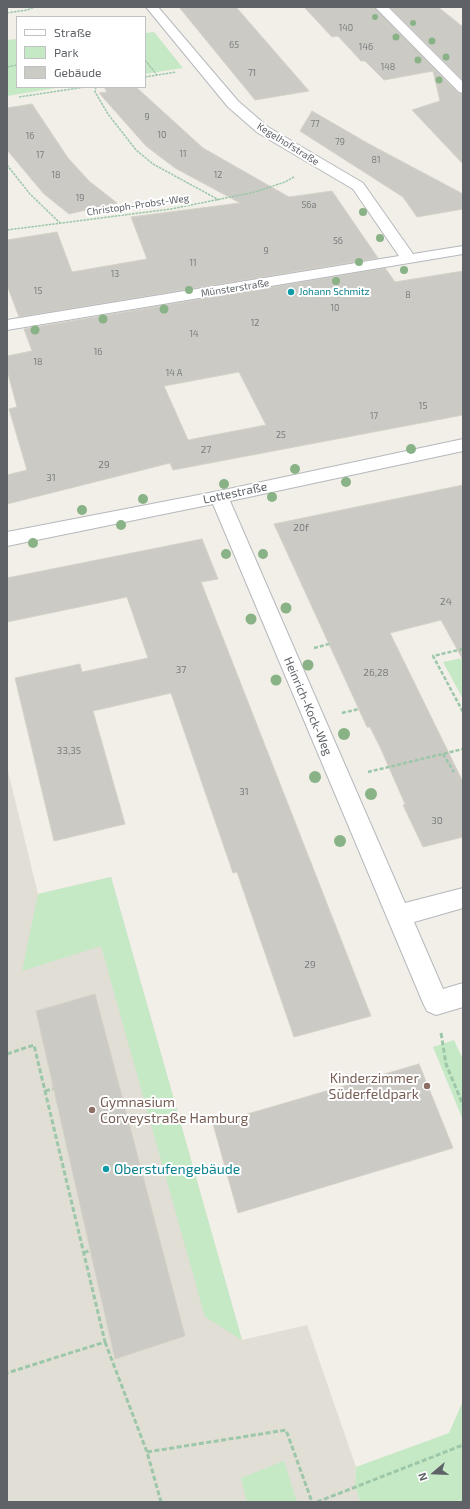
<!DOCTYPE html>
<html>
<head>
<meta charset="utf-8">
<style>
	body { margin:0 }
	#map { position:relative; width:470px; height:1509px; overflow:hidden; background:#f1efe8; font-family:"Exo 2",sans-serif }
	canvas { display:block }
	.frame { position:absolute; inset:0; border:8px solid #5f6368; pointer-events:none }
	.legend { position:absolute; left:16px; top:16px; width:130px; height:72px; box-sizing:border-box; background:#fff; border:1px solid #bfc1c3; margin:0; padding:5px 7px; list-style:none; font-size:12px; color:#5f6368 }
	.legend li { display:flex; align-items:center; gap:8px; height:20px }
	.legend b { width:20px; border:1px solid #bfc1c3 }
	.north { position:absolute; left:414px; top:1453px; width:40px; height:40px; -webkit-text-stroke:3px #fff; paint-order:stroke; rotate:251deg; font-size:11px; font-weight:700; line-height:16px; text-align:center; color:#5f6368 }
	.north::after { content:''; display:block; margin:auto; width:14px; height:18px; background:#5f6368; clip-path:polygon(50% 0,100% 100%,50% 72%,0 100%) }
</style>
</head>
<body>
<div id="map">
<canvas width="470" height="1509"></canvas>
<div class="frame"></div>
<ul class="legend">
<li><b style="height:5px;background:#fff"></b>Straße</li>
<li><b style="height:11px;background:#c5e8c5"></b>Park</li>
<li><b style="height:11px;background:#cccac5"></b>Gebäude</li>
</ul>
<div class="north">N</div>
</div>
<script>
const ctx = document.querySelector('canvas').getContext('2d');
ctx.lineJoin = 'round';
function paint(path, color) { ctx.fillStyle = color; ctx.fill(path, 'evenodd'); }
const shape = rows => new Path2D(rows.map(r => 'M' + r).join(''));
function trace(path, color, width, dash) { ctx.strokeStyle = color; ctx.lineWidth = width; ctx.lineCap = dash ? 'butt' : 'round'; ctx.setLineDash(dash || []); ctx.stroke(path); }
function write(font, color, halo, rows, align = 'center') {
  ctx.font = font + ' "Exo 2",sans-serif'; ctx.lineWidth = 4; ctx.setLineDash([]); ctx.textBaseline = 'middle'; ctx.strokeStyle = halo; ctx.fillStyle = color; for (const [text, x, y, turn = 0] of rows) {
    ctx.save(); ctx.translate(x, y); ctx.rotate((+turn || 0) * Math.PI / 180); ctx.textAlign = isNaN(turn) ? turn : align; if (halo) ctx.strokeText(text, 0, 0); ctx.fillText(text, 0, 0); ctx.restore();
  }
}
paint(shape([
	[7,767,38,894,111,877,242,1340,307,1325,356,1467,355,1486,360,1502,7,1502]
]), '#e1ded6');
paint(shape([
	[154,32,183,68,145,74,145,33],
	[17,39,17,87,62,87,7,96,7,40],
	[463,658,463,699,443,662],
	[111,877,242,1340,205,1317,101,946,22,971,38,894],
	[454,1040,463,1060,463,1120,433,1047],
	[463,1401,463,1502,360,1502,355,1486,356,1467,449,1433],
	[284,1461,297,1502,247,1502,241,1478]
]), '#c5e8c5');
const building = shape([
	[179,7,236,7,309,91,255,100,179,7],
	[304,7,374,7,458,93,463,94,463,164,412,110,440,101,433,71,384,80,365,61,361,61,338,36,332,37,304,7],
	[390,7,438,7,463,27,463,80,390,7],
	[104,87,136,87,203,148,289,197,332,191,378,258,19,317,7,285,7,240,57,232,72,272,147,259,131,217,240,203,175,168,146,146,99,93,107,92,104,87],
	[32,104,68,158,89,181,117,203,69,214,44,194,7,150,7,108,32,104],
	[312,111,369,144,463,194,463,209,417,217,403,197,300,131,312,111],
	[385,268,395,282,463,271,463,415,173,470,170,463,7,504,7,475,27,470,9,409,17,407,7,370,7,356,32,351,24,329,385,268],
	[239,372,266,425,188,440,164,386,239,372],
	[463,485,463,660,441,620,390,633,463,782,463,837,423,847,403,805,405,804,380,747,370,727,367,727,274,524,463,485],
	[202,539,218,579,201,582,371,1016,294,1037,237,872,233,873,171,693,93,711,125,824,54,841,15,678,80,664,82,672,148,658,127,597,7,622,7,578,202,539],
	[95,994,185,1336,115,1359,36,1011,95,994],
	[419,1064,453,1148,238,1213,213,1124,419,1064]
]);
paint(building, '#cccac5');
trace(building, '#d6d1c6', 1);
const minor = shape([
	[146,7,158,7,238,101,268,127,363,183,413,254,463,246,463,254,7,330,7,320,399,256,353,189,258,133,228,107,146,7],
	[375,7,388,7,463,82,463,93,459,92,375,7],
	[463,439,463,451,230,501,405,903,463,888,463,908,414,922,443,989,463,983,463,1007,436,1015,427,1011,423,1003,213,504,7,546,7,532,219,491,463,439]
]);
trace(minor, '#b5b8bc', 2);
trace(shape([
	[7,13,27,10,35,7],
	[145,60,157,75],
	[7,67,17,65],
	[145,77,176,72],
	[96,87,95,92,108,114,136,150,153,164,219,200],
	[19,97,85,87],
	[7,165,30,194,60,223],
	[7,230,171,209,255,192,285,182,294,177]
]), '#9cc7a9', 1.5, [2.5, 1]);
trace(shape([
	[314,648,329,644],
	[463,649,433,656,463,712],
	[342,713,359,709],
	[443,754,454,772],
	[368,772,463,749]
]), '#9cc7a9', 2.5, [4, 2]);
trace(shape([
	[441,1033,446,1064,463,1105],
	[7,1054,34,1045,105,1342,7,1373],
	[45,1091,53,1089],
	[84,1253,90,1250],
	[105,1342,147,1452,161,1502],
	[147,1452,286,1430,312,1502],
	[317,1502,463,1445]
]), '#9cc7a9', 3, [5, 2.5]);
paint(minor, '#fff');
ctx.fillStyle = '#89b387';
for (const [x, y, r] of [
	[375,17,3],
	[413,23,3],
	[396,37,3.5],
	[432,41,3.5],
	[446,57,3.5],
	[418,60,3.5],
	[439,80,3.5],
	[363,212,4],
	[380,238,4],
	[359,262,4],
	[404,270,4],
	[336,281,4],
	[189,290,4],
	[164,309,4.5],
	[103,319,4.5],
	[35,330,4.5],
	[411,449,5],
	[295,469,5],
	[346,482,5],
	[224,484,5],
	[272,497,5],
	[143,499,5],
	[82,510,5],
	[121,525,5],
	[33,543,5],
	[226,554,5],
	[263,554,5],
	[286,608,5.5],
	[251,619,5.5],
	[308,665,5.5],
	[276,680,5.5],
	[344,734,6],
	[315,777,6],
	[371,794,6],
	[340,841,6]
]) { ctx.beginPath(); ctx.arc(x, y, r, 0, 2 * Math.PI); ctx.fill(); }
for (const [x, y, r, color] of [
	[291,292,4,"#0f9aa8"],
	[427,1086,4,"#8d6e63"],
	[92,1110,4,"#8d6e63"],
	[106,1169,4,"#0f9aa8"]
]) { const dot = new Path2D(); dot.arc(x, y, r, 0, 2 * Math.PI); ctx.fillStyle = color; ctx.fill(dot); trace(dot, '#fff', 1.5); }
write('9px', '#7a7d7f', null, [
	["140",346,28],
	["65",234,45],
	["146",366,47],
	["148",388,67],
	["71",252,73],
	["9",147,117],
	["77",315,124],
	["10",162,135],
	["16",30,136],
	["79",340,142],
	["11",183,154],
	["17",40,155],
	["81",376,160],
	["18",56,175],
	["12",218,175],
	["19",80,198],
	["56a",309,205],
	["56",338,241],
	["9",266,251],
	["11",193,263],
	["13",115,274],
	["15",38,291],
	["8",408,295],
	["10",335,308],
	["12",255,323],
	["14",194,334],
	["16",98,352],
	["18",38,362],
	["14 A",174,373],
	["15",423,406],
	["17",374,416],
	["25",281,435]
]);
write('10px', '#5f6368', '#fff', [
	["Kegelhofstraße",288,144,32],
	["Christoph-Probst-Weg",138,205,-8],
	["Münsterstraße",235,288,-9]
]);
write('10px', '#0d838f', '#fff', [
	["Johann Schmitz",299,292]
], 'left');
write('10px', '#7a7d7f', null, [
	["27",206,450],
	["29",104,465],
	["31",51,478],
	["20f",301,528],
	["24",446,602],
	["37",181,670],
	["26,28",376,673],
	["33,35",69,751],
	["31",244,792],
	["30",437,821],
	["29",310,965]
]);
write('12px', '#5f6368', '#fff', [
	["Lottestraße",235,493,-12],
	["Heinrich-Kock-Weg",308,706,67]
]);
write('14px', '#785e54', '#fff', [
	["Kinderzimmer",419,1078],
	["Süderfeldpark",419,1094],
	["Gymnasium",100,1102,"left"],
	["Corveystraße Hamburg",100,1118,"left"]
], 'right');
write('14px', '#0d838f', '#fff', [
	["Oberstufengebäude",114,1169]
], 'left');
</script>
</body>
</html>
